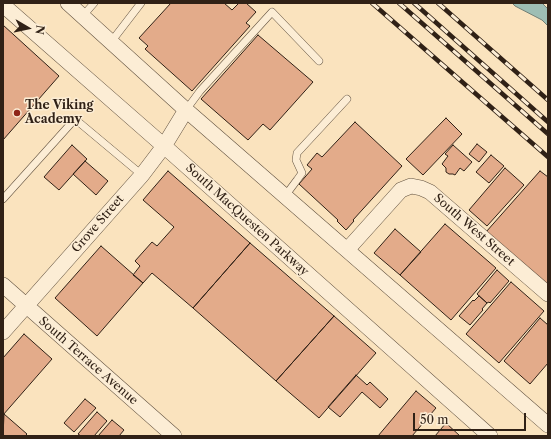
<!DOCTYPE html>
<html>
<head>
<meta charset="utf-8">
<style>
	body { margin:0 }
	#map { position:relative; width:551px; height:439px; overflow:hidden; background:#fae3be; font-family:"Libre Caslon Text",serif }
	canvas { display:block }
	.frame { position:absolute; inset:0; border:4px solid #302116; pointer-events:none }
	.north { position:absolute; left:8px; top:8px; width:40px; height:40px; -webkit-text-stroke:3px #fcedd5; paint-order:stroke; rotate:99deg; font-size:11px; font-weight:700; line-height:16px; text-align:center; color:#302116 }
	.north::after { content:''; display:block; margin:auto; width:14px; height:18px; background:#302116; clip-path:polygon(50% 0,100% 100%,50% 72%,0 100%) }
	.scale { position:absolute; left:413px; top:413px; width:113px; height:18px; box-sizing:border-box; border:2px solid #302116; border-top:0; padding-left:5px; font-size:12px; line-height:14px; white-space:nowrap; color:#302116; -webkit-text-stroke:3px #fcedd5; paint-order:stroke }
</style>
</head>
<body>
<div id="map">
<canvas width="551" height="439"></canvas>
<div class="frame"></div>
<div class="north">N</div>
<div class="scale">50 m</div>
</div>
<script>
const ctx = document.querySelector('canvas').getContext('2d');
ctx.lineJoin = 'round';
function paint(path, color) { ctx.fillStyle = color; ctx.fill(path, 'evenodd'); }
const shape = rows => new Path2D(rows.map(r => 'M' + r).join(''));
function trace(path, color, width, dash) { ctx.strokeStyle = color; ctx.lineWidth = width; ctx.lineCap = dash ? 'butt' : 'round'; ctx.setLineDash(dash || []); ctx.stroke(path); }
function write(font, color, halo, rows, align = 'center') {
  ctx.font = font + ' "Libre Caslon Text",serif'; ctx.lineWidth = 3; ctx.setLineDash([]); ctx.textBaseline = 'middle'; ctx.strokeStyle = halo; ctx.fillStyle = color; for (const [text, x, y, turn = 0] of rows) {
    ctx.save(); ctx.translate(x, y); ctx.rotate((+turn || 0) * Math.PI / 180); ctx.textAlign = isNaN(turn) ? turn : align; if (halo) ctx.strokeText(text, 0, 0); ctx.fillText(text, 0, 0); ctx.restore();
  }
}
const water = shape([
	[512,3,542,3,548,9,548,26,542,20,515,6,512,3]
]);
paint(water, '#9ebeb4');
trace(water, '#727f75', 1);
const building = shape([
	[171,3,224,3,232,10,239,3,246,3,256,12,246,23,250,26,192,91,145,49,148,46,139,38,171,3],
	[3,25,59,76,3,140,3,25],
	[258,35,313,82,270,130,263,124,248,140,201,99,258,35],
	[446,118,462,134,423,175,406,159,446,118],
	[355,122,402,166,353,220,354,221,346,230,337,221,338,220,299,184,312,169,307,165,317,153,322,157,355,122],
	[477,144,487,152,479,162,469,154,477,144],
	[72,145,87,159,59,190,44,177,72,145],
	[453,145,472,162,464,171,460,168,455,175,453,174,449,174,446,172,446,168,442,164,448,156,445,154,453,145],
	[491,155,504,166,489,183,476,172,491,155],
	[85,161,108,181,96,195,73,174,85,161],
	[505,168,524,185,487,226,469,210,505,168],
	[168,171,250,243,193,308,152,273,143,283,133,275,140,266,135,261,152,242,157,246,174,227,143,200,168,171],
	[540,171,548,177,548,287,486,232,540,171],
	[445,224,496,268,451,320,400,275,445,224],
	[395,229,421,252,400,275,374,253,395,229],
	[250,243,334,316,276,381,193,308,250,243],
	[101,246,143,283,97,336,55,298,101,246],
	[497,270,509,281,490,303,489,302,487,303,477,294,497,270],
	[511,282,544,311,499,363,466,334,511,282],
	[479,296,487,303,482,309,483,310,470,325,459,316,473,300,474,301,479,296],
	[334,316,376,353,319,418,276,381,334,316],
	[540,318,548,325,548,363,530,384,504,361,540,318],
	[24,334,52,359,3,415,3,358,24,334],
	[356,375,367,385,370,382,388,399,380,408,362,392,340,417,328,407,356,375],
	[416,391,436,408,412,436,378,436,416,391],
	[85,399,96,408,74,432,64,423,85,399],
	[97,412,107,421,94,436,81,436,78,434,97,412],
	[4,414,27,434,25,436,3,436,4,414],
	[112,420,124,430,119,436,98,436,112,420],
	[446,423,460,436,435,436,446,423]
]);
paint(building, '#e3ab8a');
trace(building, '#302116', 1);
const lane = shape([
	[82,17,94,3],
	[111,42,141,3],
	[186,110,200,91,272,12,319,61],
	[285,196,297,180,302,173,296,160,297,153,347,99],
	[3,199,75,119,142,175]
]);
const street = shape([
	[68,3,186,110,548,425],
	[3,5,164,146,490,436],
	[347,250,401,190,411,186,421,188,430,192,548,294],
	[3,285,174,436],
	[3,332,142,175,164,146,186,110]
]);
trace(lane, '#625240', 8);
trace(street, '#625240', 16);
trace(lane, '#fcedd5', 7);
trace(street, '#fcedd5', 15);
const rail = shape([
	[372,3,548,157],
	[399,3,548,134],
	[414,3,548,122],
	[438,3,548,100]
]);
trace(rail, '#302116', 4.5);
trace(rail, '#fcedd5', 3, [9]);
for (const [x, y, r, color] of [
	[17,113,4,"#8f2418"]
]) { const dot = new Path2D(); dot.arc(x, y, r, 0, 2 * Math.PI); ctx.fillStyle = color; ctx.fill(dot); trace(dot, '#fcedd5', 1.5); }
write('bold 12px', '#302116', '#fcedd5', [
	["The Viking",25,106],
	["Academy",25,120]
], 'left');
write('12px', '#302116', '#fcedd5', [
	["South MacQuesten Parkway",247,220,42],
	["Grove Street",98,224,-49],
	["South West Street",474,230,41],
	["South Terrace Avenue",88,361,41]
]);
</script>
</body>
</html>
